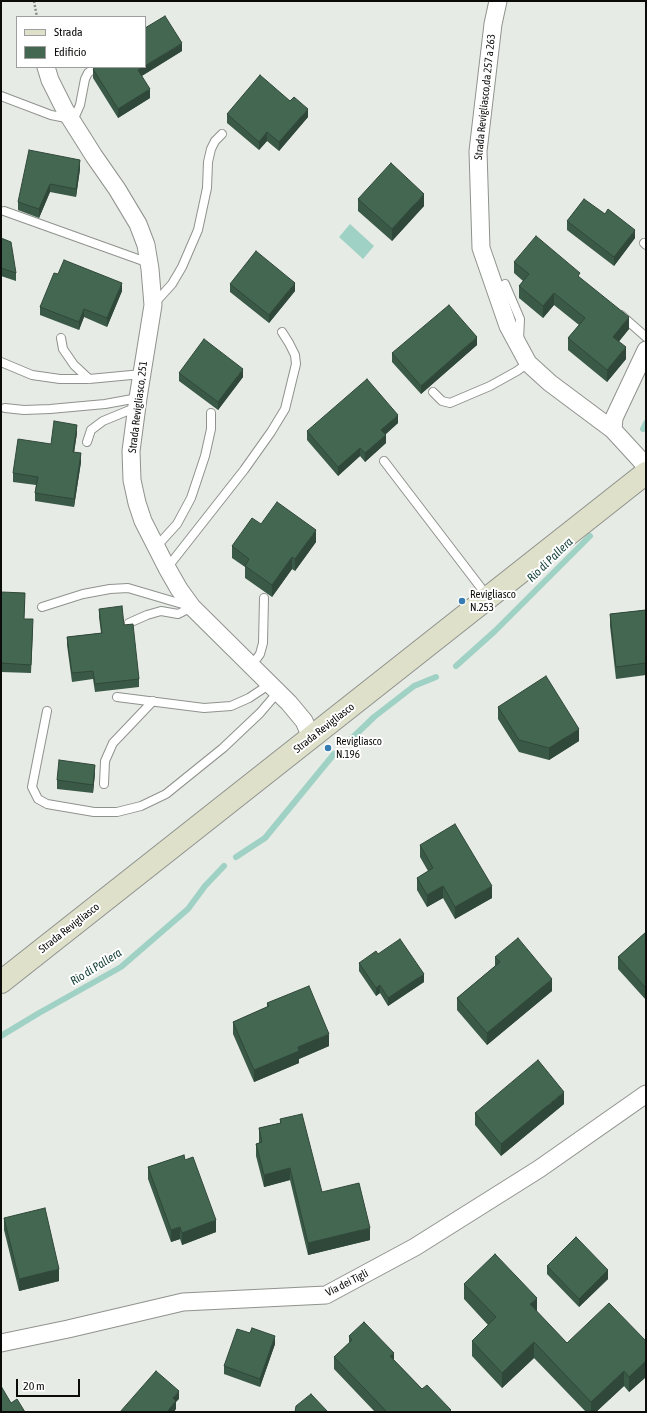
<!DOCTYPE html>
<html>
<head>
<meta charset="utf-8">
<style>
	body { margin:0 }
	#map { position:relative; width:647px; height:1413px; overflow:hidden; background:#e7ebe5; font-family:"Asap Condensed",sans-serif }
	canvas { display:block }
	.frame { position:absolute; inset:0; border:2px solid #0b0c0a; pointer-events:none }
	.legend { position:absolute; left:16px; top:16px; width:130px; height:52px; box-sizing:border-box; background:#fff; border:1px solid #9d9e9d; margin:0; padding:5px 7px; list-style:none; font-size:12px; color:#0b0c0a }
	.legend li { display:flex; align-items:center; gap:8px; height:20px }
	.legend b { width:20px; border:1px solid #9d9e9d }
	.scale { position:absolute; left:16px; top:1379px; width:64px; height:18px; box-sizing:border-box; border:2px solid #0b0c0a; border-top:0; padding-left:5px; font-size:12px; line-height:14px; white-space:nowrap; color:#0b0c0a; -webkit-text-stroke:3px #fff; paint-order:stroke }
</style>
</head>
<body>
<div id="map">
<canvas width="647" height="1413"></canvas>
<div class="frame"></div>
<ul class="legend">
<li><b style="height:5px;background:#dfe0c9"></b>Strada</li>
<li><b style="height:11px;background:#446751"></b>Edificio</li>
</ul>
<div class="scale">20 m</div>
</div>
<script>
const ctx = document.querySelector('canvas').getContext('2d');
ctx.lineJoin = 'round';
function paint(path, color) { ctx.fillStyle = color; ctx.fill(path, 'evenodd'); }
const shape = rows => new Path2D(rows.map(r => 'M' + r).join(''));
function trace(path, color, width, dash) { ctx.strokeStyle = color; ctx.lineWidth = width; ctx.lineCap = dash ? 'butt' : 'round'; ctx.setLineDash(dash || []); ctx.stroke(path); }
function write(font, color, halo, rows, align = 'center') {
  ctx.font = font + ' "Asap Condensed",sans-serif'; ctx.lineWidth = 4; ctx.setLineDash([]); ctx.textBaseline = 'middle'; ctx.strokeStyle = halo; ctx.fillStyle = color; for (const [text, x, y, turn = 0] of rows) {
    ctx.save(); ctx.translate(x, y); ctx.rotate((+turn || 0) * Math.PI / 180); ctx.textAlign = isNaN(turn) ? turn : align; if (halo) ctx.strokeText(text, 0, 0); ctx.fillText(text, 0, 0); ctx.restore();
  }
}
paint(shape([
	[350,224,374,246,363,259,339,237]
]), '#a0d1c5');
trace(shape([
	[643,429,646,423],
	[456,666,495,631,590,536],
	[349,741,374,717,414,686,436,677],
	[236,857,265,838,334,754],
	[1,1036,39,1013,121,967,188,909,205,886,224,866]
]), '#a0d1c5', 6);
const lane = shape([
	[1,96,51,115,71,119,76,114,80,105,85,79,88,73,96,67],
	[4,211,149,263],
	[644,243,646,245],
	[505,284,520,319,519,340],
	[153,305,172,284,182,267,198,230,207,188,208,162,211,149,215,141,222,134],
	[621,315,646,337],
	[61,338,63,349,74,365,89,379],
	[1,362,32,375,60,379,89,379,142,374],
	[433,392,442,401,450,403,490,386,517,371,528,363],
	[5,408,24,410,50,409,105,404,138,398],
	[87,442,91,430,103,421,137,407],
	[384,461,488,597],
	[156,547,177,524,191,498,205,456,211,429,211,413],
	[167,568,244,470,271,432,285,409,296,364,295,355,289,343,282,332],
	[42,607,83,594,110,589,128,588,189,606],
	[129,623,147,615,161,611,178,614,192,607],
	[252,665,260,654,263,643,264,598],
	[117,697,204,708,231,706,249,698,270,684],
	[47,711,32,787,38,799,47,804,94,812,117,812,141,806,166,794,223,748,260,713,278,692],
	[104,784,105,761,113,743,153,701]
]);
const street = shape([
	[498,1,493,24,478,151,481,248,508,326,528,363,550,383,613,430,646,466],
	[46,67,50,80,65,110,94,156,117,189,138,224,146,245,150,269,153,305,138,398,131,451,132,480,137,503,143,521,167,568,179,589,192,607,289,703,304,721,311,737],
	[613,430,614,418,646,350],
	[1,1343,68,1329,183,1302,326,1295,415,1247,539,1169,646,1094]
]);
const secondary = shape([
	[1,982,646,473]
]);
trace(lane, '#8f928d', 10);
trace(street, '#8f928d', 19);
trace(secondary, '#8f928d', 24);
trace(shape([
	[34,1,37,17]
]), '#878a86', 2.5, [2, 2]);
trace(lane, '#fff', 8);
trace(street, '#fff', 17);
trace(secondary, '#dfe0c9', 22);
paint(shape([
	[182,51,142,76,150,98,118,118,93,78,93,69],
	[227,114,308,117,279,151,267,141,259,150,227,123],
	[80,160,80,169,76,197,50,192,39,218,18,210,18,202],
	[358,199,424,206,392,241,358,211],
	[567,221,635,238,614,266,567,230],
	[1,238,16,273,16,281,1,276],
	[514,262,580,278,629,329,619,341,626,359,607,382,568,350,568,338,579,325,554,305,543,318,519,298,519,286,523,281,514,273],
	[58,274,122,291,107,327,84,317,79,330,40,315,40,307],
	[230,284,295,291,269,323,230,292],
	[477,345,421,394,392,362,392,353],
	[179,373,243,377,218,410,179,381],
	[398,423,385,435,386,443,365,462,360,456,338,476,307,440,307,431],
	[77,433,74,452,81,462,74,507,35,501,35,493,36,485,13,482,13,473,51,444],
	[261,524,316,542,295,571,292,569,272,597,245,578,245,567,232,558,232,546],
	[1,600,25,601,24,619,33,628,31,673,1,672],
	[99,609,124,625,139,679,139,687,95,692,93,679,72,682,67,645,67,637,101,633,99,617],
	[646,610,646,675,616,679,610,626,610,614],
	[498,707,579,741,549,760,519,752,498,719],
	[95,773,93,793,57,789,57,780],
	[420,845,492,898,455,919,443,898,427,907,417,890,417,878,428,871,420,857],
	[646,932,646,1000,618,969,618,957],
	[378,954,424,982,388,1006,380,993,376,996,359,971,359,963],
	[495,957,552,991,487,1045,457,1010,457,998,495,966],
	[267,1003,329,1046,299,1059,299,1063,254,1082,233,1034,233,1022,267,1007],
	[564,1104,501,1156,475,1125,475,1113],
	[280,1119,322,1192,370,1240,308,1255,290,1180,264,1187,256,1156,256,1144,259,1143,259,1128,280,1123],
	[185,1160,216,1232,182,1245,180,1239,171,1242,148,1179,148,1167],
	[4,1218,59,1281,19,1291,4,1230],
	[547,1266,608,1279,579,1307,547,1274],
	[464,1284,537,1312,567,1343,646,1341,646,1377,629,1392,624,1386,596,1412,586,1412,534,1358,502,1388,472,1356,472,1341,488,1325,464,1299],
	[349,1336,394,1360,422,1389,451,1412,375,1412,334,1369,334,1357,349,1343],
	[275,1344,260,1387,224,1374,224,1366]
]), '#3a5946');
paint(shape([
	[182,43,182,51,138,78,138,70,143,67,145,67,145,66],
	[150,89,150,98,118,118,118,109],
	[308,109,308,117,279,151,279,142],
	[267,132,267,141,259,150,259,142],
	[80,160,80,169,76,197,76,189],
	[50,184,50,192,39,218,39,209],
	[424,194,424,206,392,241,392,229],
	[635,230,635,238,614,266,614,257],
	[122,283,122,291,107,327,107,318],
	[295,283,295,291,269,323,269,315],
	[554,293,554,305,543,318,543,306],
	[84,309,84,317,79,330,79,322],
	[629,317,629,329,613,349,613,337],
	[477,337,477,345,421,394,421,386],
	[626,347,626,359,607,382,607,370],
	[243,369,243,377,218,410,218,402],
	[398,415,398,423,381,438,381,430],
	[77,425,77,433,73,460,73,452],
	[386,435,386,443,365,462,365,453],
	[360,448,360,456,338,476,338,467],
	[81,453,81,462,74,507,74,499],
	[316,530,316,542,295,571,295,559],
	[292,557,292,569,272,597,272,585],
	[579,729,579,741,549,760,549,748],
	[95,765,95,773,93,793,93,785],
	[443,886,443,898,427,907,427,895],
	[492,886,492,898,455,919,455,907],
	[424,974,424,982,388,1006,388,998],
	[552,979,552,991,487,1045,487,1033],
	[380,985,380,993,376,996,376,988],
	[329,1034,329,1046,299,1059,299,1063,254,1082,254,1070,298,1047],
	[564,1092,564,1104,501,1156,501,1144],
	[290,1168,290,1180,264,1187,264,1175],
	[216,1220,216,1232,182,1245,182,1233],
	[180,1227,180,1239,171,1242,171,1230],
	[370,1228,370,1240,308,1255,308,1243],
	[59,1269,59,1281,19,1291,19,1279],
	[608,1270,608,1279,579,1307,579,1299],
	[537,1298,537,1313,530,1304],
	[275,1336,275,1344,260,1387,260,1379],
	[534,1342,534,1358,502,1388,502,1373],
	[394,1353,394,1365,390,1356],
	[646,1361,646,1377,629,1392,629,1377],
	[624,1371,624,1386,596,1412,591,1412,591,1402],
	[179,1391,179,1399,176,1402,176,1409,174,1412,167,1412,173,1398]
]), '#304839');
const building = shape([
	[165,16,182,43,145,66,145,28,165,16],
	[96,67,143,67,138,70,150,89,118,109,93,69,96,67],
	[260,75,290,101,294,97,308,109,279,142,267,132,259,142,227,114,260,75],
	[29,150,80,160,76,189,50,184,39,209,18,202,29,150],
	[391,163,424,194,392,229,358,199,391,163],
	[584,199,605,214,608,209,635,230,614,257,567,221,584,199],
	[536,236,580,273,578,276,629,317,613,337,626,347,607,370,568,338,585,318,554,293,543,306,519,286,529,274,514,262,536,236],
	[1,238,11,242,16,273,1,268,1,238],
	[256,251,295,283,269,315,230,284,256,251],
	[64,260,122,283,107,318,84,309,79,322,40,307,54,273,58,274,64,260],
	[449,305,477,337,421,386,392,353,449,305],
	[204,339,243,369,218,402,179,373,204,339],
	[367,379,398,415,381,430,386,435,365,453,360,448,338,467,307,431,367,379],
	[54,421,77,425,73,452,81,453,74,499,35,493,38,477,13,473,18,439,51,444,54,421],
	[277,502,316,530,295,559,292,557,272,585,245,566,249,559,232,546,252,518,261,524,277,502],
	[1,592,25,593,24,619,33,619,31,665,1,663,1,592],
	[122,606,124,625,133,624,139,679,95,684,93,671,72,673,67,637,102,633,99,609,122,606],
	[646,610,646,663,616,667,610,614,646,610],
	[546,676,579,729,549,748,519,740,498,707,546,676],
	[59,760,95,765,93,785,57,780,59,760],
	[455,824,492,886,455,907,443,886,427,895,417,878,433,868,420,845,455,824],
	[646,932,646,988,618,957,646,932],
	[518,938,552,979,487,1033,457,998,500,962,495,957,518,938],
	[400,939,424,974,388,998,380,985,376,988,359,963,376,951,378,954,400,939],
	[309,986,329,1034,298,1047,299,1051,254,1070,233,1022,269,1006,267,1003,309,986],
	[538,1060,564,1092,501,1144,475,1113,538,1060],
	[302,1114,322,1192,359,1183,370,1228,308,1243,290,1168,264,1175,256,1144,262,1142,259,1128,281,1123,280,1119,302,1114],
	[184,1155,185,1160,193,1157,216,1220,182,1233,180,1227,171,1230,148,1167,184,1155],
	[45,1208,59,1269,19,1279,4,1218,45,1208],
	[576,1237,608,1270,579,1299,547,1266,576,1237],
	[495,1254,537,1298,530,1304,567,1343,609,1303,646,1341,646,1361,629,1377,624,1371,591,1402,534,1342,502,1373,472,1341,496,1317,464,1284,495,1254],
	[364,1322,394,1353,390,1356,422,1389,427,1385,451,1410,449,1412,387,1412,334,1357,352,1340,349,1336,364,1322],
	[252,1328,275,1336,260,1379,224,1366,237,1329,250,1333,252,1328],
	[156,1371,179,1391,173,1398,176,1401,167,1412,120,1412,156,1371],
	[1,1386,11,1403,17,1399,25,1412,1,1412,1,1386],
	[311,1394,328,1412,295,1412,296,1406,311,1394]
]);
paint(building, '#446751');
trace(building, '#304839', 1);
for (const [x, y, r, color] of [
	[462,601,4,"#367bb1"],
	[328,748,4,"#367bb1"]
]) { const dot = new Path2D(); dot.arc(x, y, r, 0, 2 * Math.PI); ctx.fillStyle = color; ctx.fill(dot); trace(dot, '#fff', 1.5); }
write('11px', '#0b0c0a', '#fff', [
	["Strada Revigliasco,da 257 a 263",485,97,-84],
	["Strada Revigliasco, 251",138,407,-83],
	["Strada Revigliasco",324,728,-38],
	["Strada Revigliasco",69,928,-38],
	["Via dei Tigli",347,1283,-27]
]);
write('11px', '#0b0c0a', '#fff', [
	["Revigliasco",470,595],
	["N.253",470,608],
	["Revigliasco",336,742],
	["N.196",336,755]
], 'left');
write('italic 12px', '#133f37', '#fff', [
	["Rio di Pallera",550,560,-44],
	["Rio di Pallera",96,967,-32]
]);
</script>
</body>
</html>
